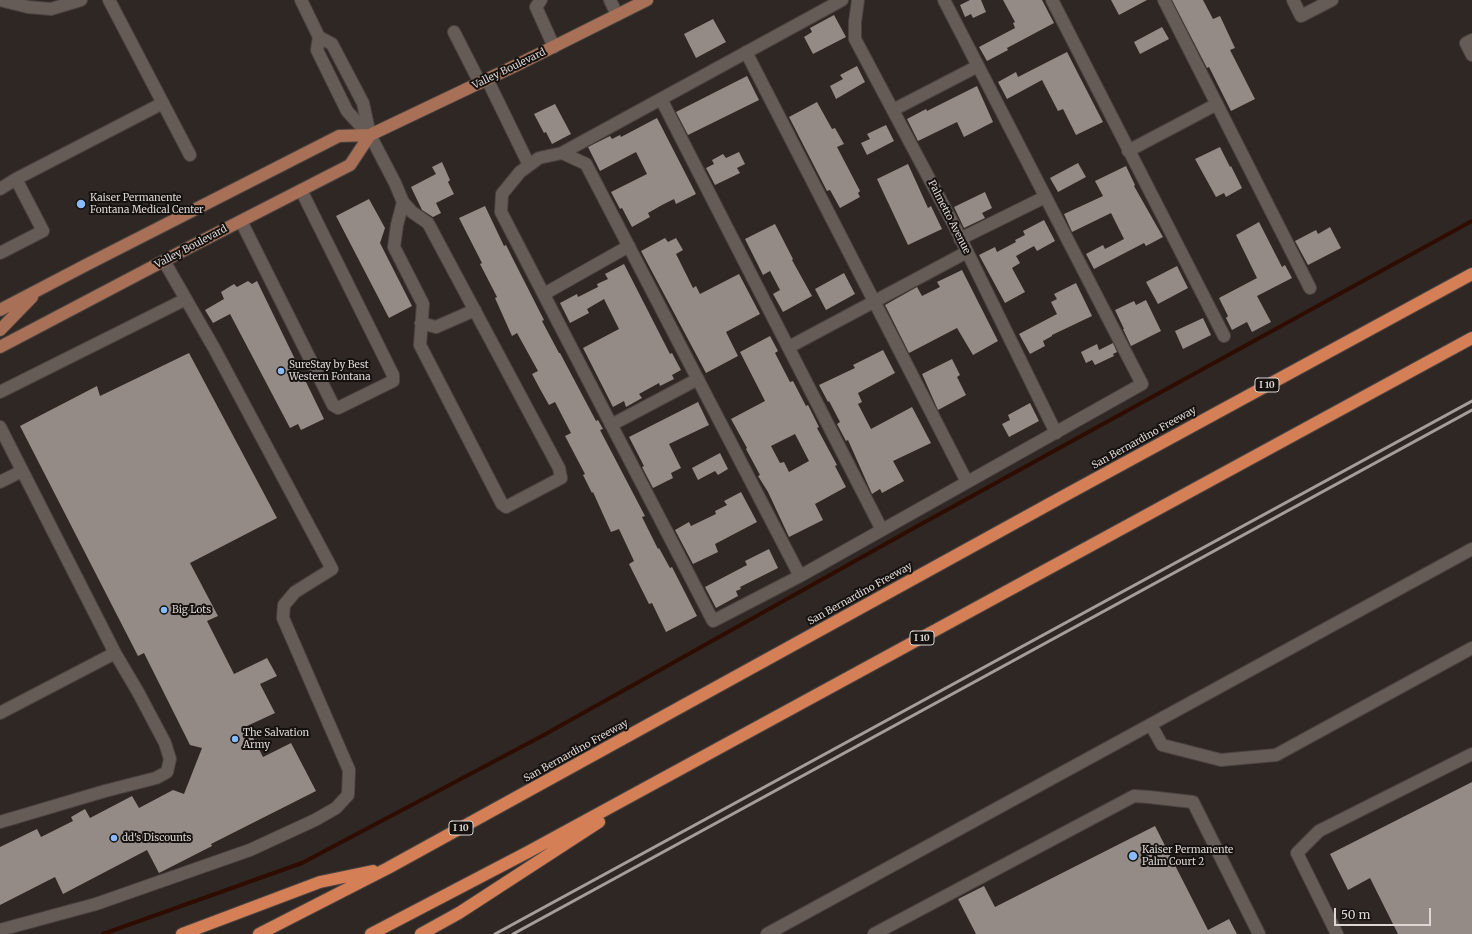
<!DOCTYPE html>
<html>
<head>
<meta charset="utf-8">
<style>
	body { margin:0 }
	#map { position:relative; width:1472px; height:934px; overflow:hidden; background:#2f2724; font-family:Merriweather,serif }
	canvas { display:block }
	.scale { position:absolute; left:1334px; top:908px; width:97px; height:18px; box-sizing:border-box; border:2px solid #dcd6d4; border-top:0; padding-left:5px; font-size:12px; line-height:14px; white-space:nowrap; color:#dcd6d4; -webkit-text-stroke:3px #15110f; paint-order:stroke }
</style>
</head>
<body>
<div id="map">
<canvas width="1472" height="934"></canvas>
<div class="scale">50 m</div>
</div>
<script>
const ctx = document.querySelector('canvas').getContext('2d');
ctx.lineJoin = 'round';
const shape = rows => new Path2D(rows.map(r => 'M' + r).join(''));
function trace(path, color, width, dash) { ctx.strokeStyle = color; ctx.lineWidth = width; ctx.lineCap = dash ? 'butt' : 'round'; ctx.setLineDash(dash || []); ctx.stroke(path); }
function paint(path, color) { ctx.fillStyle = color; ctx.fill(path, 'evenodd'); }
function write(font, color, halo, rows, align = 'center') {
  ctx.font = font + ' Merriweather,serif'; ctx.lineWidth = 4; ctx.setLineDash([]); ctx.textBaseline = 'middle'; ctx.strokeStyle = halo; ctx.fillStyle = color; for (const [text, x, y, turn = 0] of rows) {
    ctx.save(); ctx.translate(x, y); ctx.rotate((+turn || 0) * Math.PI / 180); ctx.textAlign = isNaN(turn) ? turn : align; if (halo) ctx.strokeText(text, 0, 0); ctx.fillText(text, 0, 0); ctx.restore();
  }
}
trace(shape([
	[103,934,302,863,542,736,914,528,1472,221]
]), '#2e0d00', 4);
paint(shape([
	[970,0,981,0,986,12,973,18,971,14,965,17,960,5],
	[1003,0,1042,0,1054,23,1007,48,1008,50,987,61,979,47,1015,28,1013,23,1015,22],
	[1111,0,1147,0,1119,15],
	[1172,0,1203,0,1213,19,1220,16,1235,48,1230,50,1255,99,1231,111,1209,67,1207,68],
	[834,15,846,37,813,54,804,37,812,32,810,28],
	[713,19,726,42,696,58,684,34],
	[1162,27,1169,39,1140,54,1134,42],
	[1067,52,1103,122,1076,135,1063,109,1058,111,1042,80,1007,99,998,82,1016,72,1018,77],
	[857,66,865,82,836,99,830,86,843,79,840,75],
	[747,76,759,100,688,135,676,112],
	[977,86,993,122,964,137,957,122,918,141,907,119,926,109,927,111],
	[817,102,832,129,835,128,844,144,837,147,860,191,858,193,860,197,840,208,830,190,827,191,789,117],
	[555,104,571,134,552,144,546,132,544,133,534,114],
	[657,118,696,194,676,204,674,199,662,205,648,213,650,217,632,227,622,208,620,209,611,192,647,174,636,152,600,171,588,147,610,136,612,139,620,135,621,137],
	[886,125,894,141,867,155,861,143,870,139,867,134],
	[1220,147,1230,167,1231,166,1242,188,1226,197,1224,193,1216,197,1195,159],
	[739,152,745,164,737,168,740,173,715,185,706,168,714,164,712,160,723,154,726,158],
	[442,162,450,180,448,182,454,194,436,203,441,213,433,217,422,210,411,187,436,174,432,167],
	[1078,163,1086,177,1058,192,1050,178],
	[908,164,928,208,931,206,942,229,908,245,877,179],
	[1126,166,1135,185,1134,186,1163,237,1146,246,1144,243,1094,269,1086,254,1103,245,1105,249,1124,239,1111,213,1072,232,1064,214,1103,196,1095,181],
	[985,192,992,208,982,213,985,218,964,228,954,207],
	[369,199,385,228,380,243,412,306,389,318,336,216],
	[485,206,504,246,506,245,514,261,544,320,542,321,559,353,560,353,596,421,598,420,603,429,600,430,645,516,642,517,658,549,659,548,670,568,672,567,697,616,666,632,652,603,649,604,629,564,634,561,619,529,611,532,593,492,592,493,583,475,585,474,565,436,571,433,555,402,549,405,540,389,532,374,538,371,517,333,512,336,495,298,497,297,480,264,482,263,459,218],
	[1044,220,1055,241,1037,251,1034,246,1016,256,1020,263,1012,268,1025,292,1005,303,979,255,995,247,997,252,1016,242,1015,240,1025,235,1023,231],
	[1259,222,1282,267,1285,265,1292,278,1257,296,1271,322,1252,332,1247,322,1232,330,1226,318,1228,316,1219,298,1257,278,1236,235],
	[775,224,793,259,792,260,812,296,783,312,773,294,780,290,770,271,763,275,745,239],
	[1330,227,1341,248,1308,265,1295,241,1316,230,1318,234],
	[665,238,668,242,676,238,683,250,676,254,693,288,696,286,700,294,739,274,760,314,726,332,738,356,706,373,641,251],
	[624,264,670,354,672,353,681,370,672,375,674,379,660,386,659,383,639,394,642,398,626,407,624,401,613,407,583,348,619,329,604,299,587,309,589,313,570,323,560,303,577,294,578,297,598,287,597,284,608,279,605,274],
	[1177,266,1188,288,1158,304,1146,282],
	[962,270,998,341,973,355,957,328,909,353,885,305,917,287,922,296,940,287,937,282],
	[844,273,855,294,826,310,815,289],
	[248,281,252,284,257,281,324,419,301,430,298,424,290,428,230,314,213,323,205,310,224,299,221,292,234,284,237,287],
	[1076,283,1092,316,1052,335,1052,336,1043,341,1045,346,1030,354,1019,334,1057,314,1051,302,1057,299,1054,294],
	[1146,300,1161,331,1131,346,1123,329,1124,329,1115,310,1134,301,1136,305],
	[1203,318,1211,335,1183,349,1175,331],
	[770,336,778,351,775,353,790,382,793,381,806,406,808,405,819,427,817,428,837,465,835,466,846,487,815,504,823,520,789,537,768,492,758,476,760,475,746,449,747,448,731,419,765,401,740,352],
	[795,434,809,461,789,472,784,462,780,463,771,446],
	[1113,343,1117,352,1113,354,1114,356,1095,365,1092,360,1086,363,1081,352,1097,344,1099,350],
	[883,350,895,373,858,393,862,402,858,404,871,429,912,407,931,443,893,461,904,481,882,493,880,489,872,494,848,440,846,441,837,424,840,422,829,401,828,402,819,385,855,368,853,365],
	[189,353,277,518,190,563,218,616,207,621,234,674,267,658,277,676,260,684,275,713,247,726,263,757,291,743,316,791,211,844,212,846,159,873,147,850,63,894,55,877,0,905,0,847,37,829,41,837,73,821,71,817,85,809,90,818,132,796,139,808,173,790,184,794,202,748,190,745,144,653,138,656,20,426,97,386,100,396],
	[952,359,960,375,957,377,966,395,938,410,922,374],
	[698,402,709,425,669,444,681,468,671,473,673,478,653,488,642,467,644,466,629,437],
	[1030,403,1039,421,1009,437,1002,424,1010,420,1008,415],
	[720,453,728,469,718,475,715,471,698,480,692,468],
	[741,492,757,522,715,544,718,552,693,564,675,530,689,522,691,526,716,514,715,511,727,505,724,501],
	[769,549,778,568,740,587,741,589,736,591,738,596,716,608,705,587,747,565,745,561],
	[1472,782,1472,934,1398,934,1370,878,1348,890,1330,854],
	[1155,826,1208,930,1229,919,1237,934,976,934,958,899,984,886,995,907]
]), '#958b86');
const minor = shape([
	[0,0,28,7,51,9,81,0],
	[109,0,190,155],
	[301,0,319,37,317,50,347,111,369,135],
	[541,0,536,7,554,47],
	[610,0,617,15],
	[858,0,855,22,855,39,956,229,1056,433],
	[1052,0,1224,336],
	[1164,0,1310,288],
	[1293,0,1301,16,1332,0],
	[454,32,480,83],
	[319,37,332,44,363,103,370,135,395,183,403,202],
	[1472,40,1466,43,1472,55],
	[746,52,967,482],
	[487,79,529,165],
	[661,99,882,530],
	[893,110,978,66],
	[1128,151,1217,104],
	[562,153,842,0],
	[0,189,16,179,163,103],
	[403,202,412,212,428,223,559,468,561,478,506,507,502,504,420,345,423,304,394,247,397,225,403,202],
	[241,221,333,405,338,408,393,381,393,375,301,190],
	[960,239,1045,197],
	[0,253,43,231,16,179],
	[544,294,629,246],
	[421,323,436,327,475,310],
	[789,347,967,252],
	[0,392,186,299],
	[611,425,698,379],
	[0,427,115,653,0,713],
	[0,482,22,471],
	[800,576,586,164,562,153,539,158,520,172,502,194,501,212,713,621,800,576,1142,384,944,0],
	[1151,725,1162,745,1221,760,1276,755,1472,648],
	[0,822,105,791,156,778,167,772,170,759,165,743,138,692,115,653],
	[0,930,96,904,250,850,315,820,336,808,348,795,349,770,283,618,284,605,295,592,332,569,214,348,164,261],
	[767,934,1472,549],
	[874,934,1134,796,1149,797,1193,802,1259,934],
	[1337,934,1297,853,1319,831,1472,754]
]);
const major = shape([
	[0,310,86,265,339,136,370,135,519,64,647,0],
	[0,330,32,297],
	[0,347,192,246,350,165,370,135]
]);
const highway = shape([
	[182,934,320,882,373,871],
	[259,934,388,868,1062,497,1472,274],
	[371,934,528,852,1472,338],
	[421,934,459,913,599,822]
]);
trace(minor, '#4a4341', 14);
trace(major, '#4a4341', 14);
trace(highway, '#4a4341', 14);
trace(minor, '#655c58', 12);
trace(major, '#a87157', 12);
trace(highway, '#d47f56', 12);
trace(shape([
	[495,934,1472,401],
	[513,934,1472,410]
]), '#a49e9b', 3);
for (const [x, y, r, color] of [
	[81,204,5,"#89bafc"],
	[281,371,4,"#89bafc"],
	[164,610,4,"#89bafc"],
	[235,739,4,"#89bafc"],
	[114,838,4,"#89bafc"],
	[1133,856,5,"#89bafc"]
]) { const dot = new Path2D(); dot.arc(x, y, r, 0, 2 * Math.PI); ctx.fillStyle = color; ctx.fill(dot); trace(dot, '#15110f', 1.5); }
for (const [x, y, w] of [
	[1267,385,24],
	[922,638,24],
	[461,828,24]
]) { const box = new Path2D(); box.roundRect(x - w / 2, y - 7, w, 14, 3); ctx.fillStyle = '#15110f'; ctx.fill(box); trace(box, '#dcd6d4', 1); }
write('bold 9px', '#dcd6d4', null, [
	["I 10",1267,385],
	["I 10",922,638],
	["I 10",461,828]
]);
write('10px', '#dcd6d4', '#15110f', [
	["Valley Boulevard",509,69,-26],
	["Palmetto Avenue",949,217,63],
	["Valley Boulevard",191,247,-28],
	["San Bernardino Freeway",1144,438,-29],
	["San Bernardino Freeway",860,594,-29],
	["San Bernardino Freeway",576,751,-29]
]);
write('10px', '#dcd6d4', '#15110f', [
	["Kaiser Permanente",90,198],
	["Fontana Medical Center",90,210],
	["SureStay by Best",289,365],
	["Western Fontana",289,377],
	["Big Lots",172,610],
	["The Salvation",243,733],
	["Army",243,745],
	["dd's Discounts",122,838],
	["Kaiser Permanente",1142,850],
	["Palm Court 2",1142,862]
], 'left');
</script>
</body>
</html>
